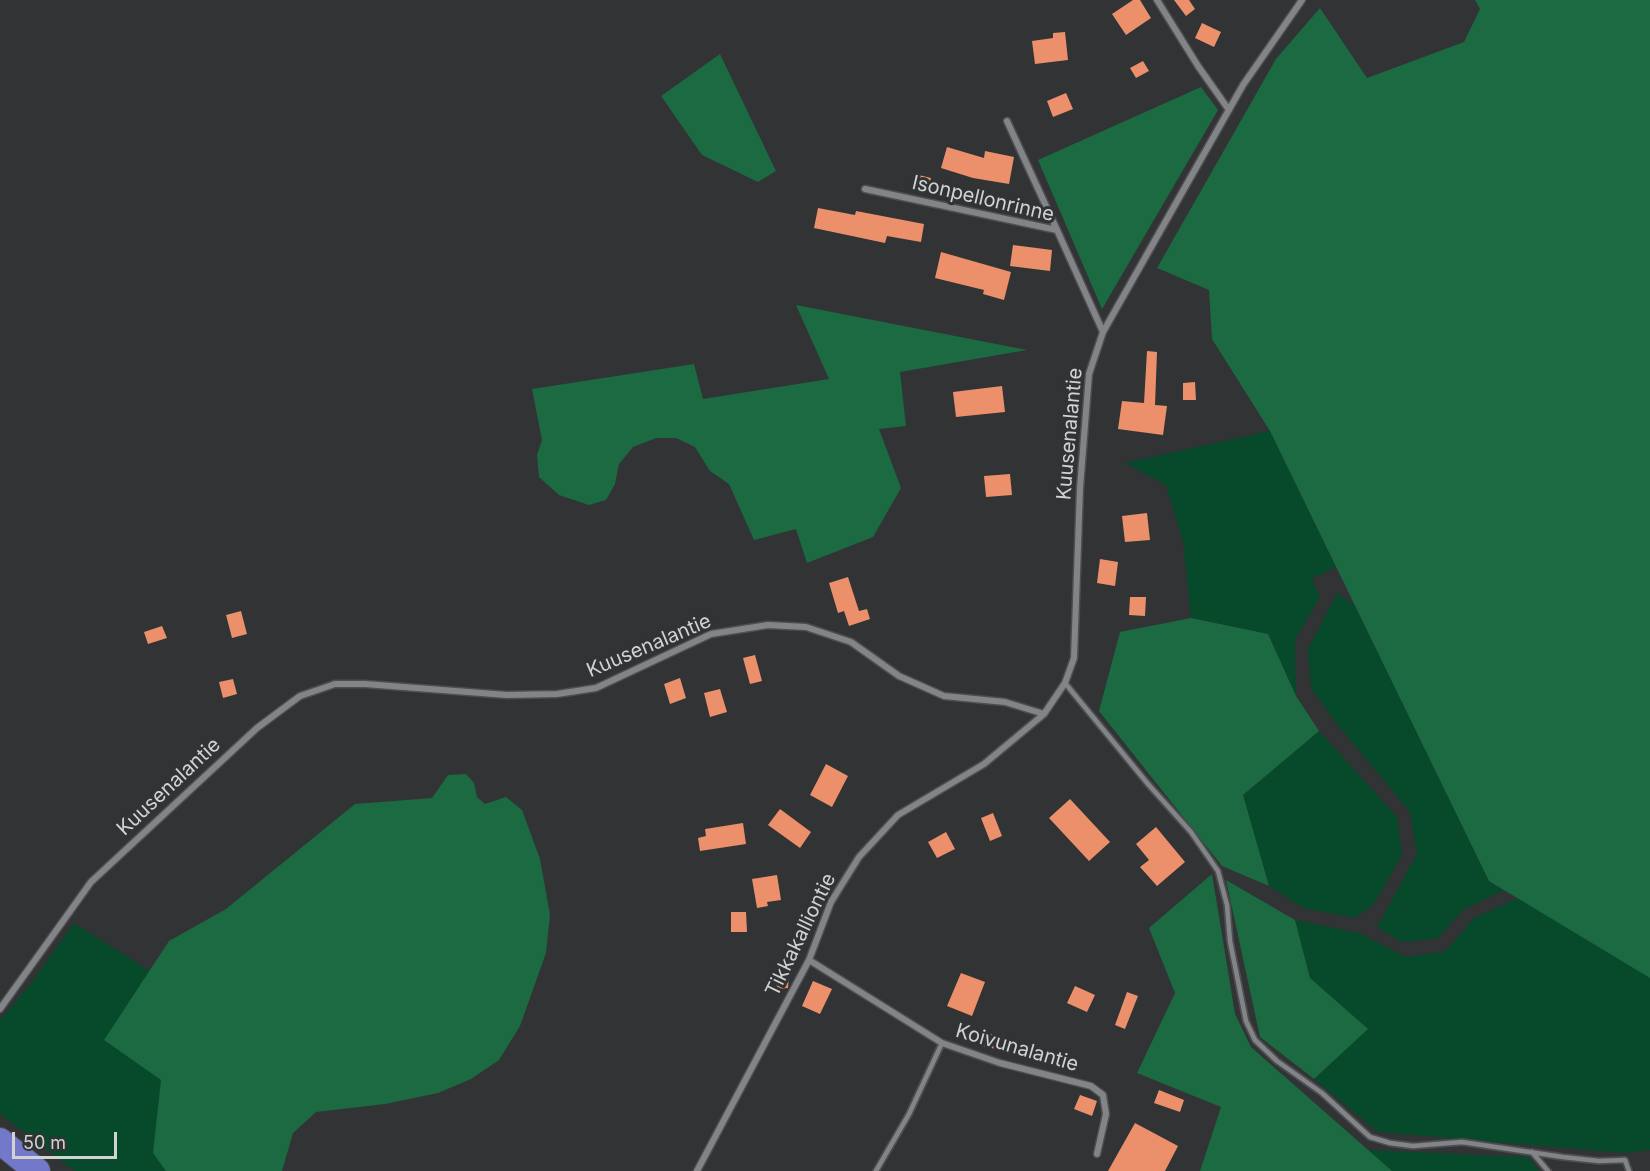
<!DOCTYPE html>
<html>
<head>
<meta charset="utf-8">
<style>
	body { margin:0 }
	#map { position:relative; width:1650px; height:1171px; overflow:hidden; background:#313335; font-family:Inter,sans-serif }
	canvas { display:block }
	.scale { position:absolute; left:12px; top:1132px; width:105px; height:27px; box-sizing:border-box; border:3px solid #d1d2d3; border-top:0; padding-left:8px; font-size:18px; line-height:21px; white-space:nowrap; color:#d1d2d3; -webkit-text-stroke:4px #313335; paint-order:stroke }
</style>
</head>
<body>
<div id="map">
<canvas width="1650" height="1171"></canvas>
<div class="scale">50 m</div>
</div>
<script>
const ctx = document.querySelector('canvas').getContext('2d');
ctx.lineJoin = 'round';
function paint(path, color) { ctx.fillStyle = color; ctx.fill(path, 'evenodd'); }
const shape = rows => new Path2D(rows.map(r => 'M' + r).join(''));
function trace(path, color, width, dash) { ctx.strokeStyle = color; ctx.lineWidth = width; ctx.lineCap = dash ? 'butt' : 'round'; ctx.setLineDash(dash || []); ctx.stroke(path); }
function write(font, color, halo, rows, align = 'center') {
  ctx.font = font + ' Inter,sans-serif'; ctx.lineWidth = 6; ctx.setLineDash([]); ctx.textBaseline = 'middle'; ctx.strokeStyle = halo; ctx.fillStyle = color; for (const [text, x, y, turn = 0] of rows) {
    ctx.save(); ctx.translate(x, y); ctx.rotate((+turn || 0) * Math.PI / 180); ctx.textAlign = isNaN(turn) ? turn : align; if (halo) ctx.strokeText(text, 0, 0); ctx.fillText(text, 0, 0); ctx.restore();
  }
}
paint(shape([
	[1270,431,1336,567,1312,579,1320,597,1295,640,1296,696,1268,634,1191,618,1183,542,1166,485,1125,463],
	[1337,593,1355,606,1489,881,1504,890,1463,910,1437,939,1401,942,1377,927,1417,854,1410,812,1336,723,1311,688,1308,649],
	[1319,731,1397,817,1402,855,1374,904,1355,918,1303,908,1269,886,1243,795],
	[1518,898,1650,978,1650,1150,1623,1153,1378,1132,1314,1079,1368,1029,1310,978,1295,920,1359,933,1406,957,1446,951,1474,918],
	[74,923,150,971,105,1040,161,1080,153,1153,166,1171,75,1171,0,1114,0,1020,32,982],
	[1368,1150,1528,1157,1539,1171,1392,1171]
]), '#07492b');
paint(shape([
	[1475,0,1650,0,1650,978,1489,881,1270,431,1212,339,1209,290,1157,268,1276,59,1320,8,1367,78,1464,42,1480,9],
	[720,54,776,171,758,182,702,155,661,96],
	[1201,87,1218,110,1102,309,1038,160],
	[796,305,1027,350,900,372,906,426,879,429,901,488,873,537,807,563,796,529,754,540,729,484,710,471,695,447,676,438,656,438,633,447,619,464,615,484,606,500,589,505,559,495,539,477,537,455,542,440,532,389,694,364,703,399,829,379],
	[1191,618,1268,634,1296,696,1319,731,1243,795,1269,886,1222,866,1099,711,1120,632],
	[466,774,474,783,477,797,485,804,506,797,522,810,540,859,550,915,546,953,520,1026,499,1060,471,1079,438,1093,385,1104,316,1112,293,1133,282,1171,166,1171,153,1153,161,1080,104,1040,169,941,226,909,355,804,432,798,448,775],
	[1212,874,1235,1014,1251,1047,1392,1171,1200,1171,1221,1107,1137,1073,1175,993,1149,928],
	[1226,880,1295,920,1310,978,1368,1029,1314,1079,1260,1037]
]), '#1c6a42');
paint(shape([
	[1133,0,1140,0,1151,18,1126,35,1112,14],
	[1174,0,1189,0,1195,9,1186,16],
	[1202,23,1221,32,1214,47,1195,38],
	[1065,32,1068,60,1035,64,1032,41,1053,38,1053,33],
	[1143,61,1149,71,1136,78,1130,68],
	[1066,93,1073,109,1053,117,1047,101],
	[947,147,984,158,985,151,1014,157,1009,184,973,178,941,168],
	[919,175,931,178,928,189,916,187],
	[818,208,855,215,856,211,924,224,921,242,887,236,885,243,814,228],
	[1013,245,1052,250,1050,271,1010,266],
	[941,252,1011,272,1004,300,983,294,984,290,935,278],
	[1147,351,1157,352,1155,405,1167,406,1163,435,1118,429,1122,401,1144,403],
	[1195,382,1196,400,1183,400,1183,383],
	[1002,386,1005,412,956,417,953,392],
	[1010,474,1012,495,986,497,984,476],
	[1147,513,1150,540,1125,542,1122,516],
	[1100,559,1118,562,1115,586,1097,583],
	[848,577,859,611,867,609,870,619,849,626,844,611,838,613,829,583],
	[1130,597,1146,597,1145,616,1129,615],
	[241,611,247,634,232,638,226,615],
	[162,626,167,638,148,644,144,632],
	[755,655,762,681,750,684,743,658],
	[680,678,686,698,670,704,664,684],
	[233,679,237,694,223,698,219,682],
	[720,689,727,712,710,717,704,693],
	[826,764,848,776,832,807,810,795],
	[1070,799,1110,842,1089,861,1049,818],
	[780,809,811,832,800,848,768,825],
	[993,813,1002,836,990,841,981,818],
	[743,823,746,844,700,851,698,838,706,836,705,829],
	[1156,827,1185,862,1157,886,1140,867,1149,860,1136,844],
	[946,832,955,849,937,858,928,842],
	[777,875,781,900,767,902,768,906,757,908,752,879],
	[731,912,746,912,747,932,731,932],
	[961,973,985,982,972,1016,947,1006],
	[789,974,788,988,777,989,776,975],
	[813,981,832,989,820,1014,802,1006],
	[1075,986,1095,995,1087,1012,1067,1003],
	[1127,992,1138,996,1125,1029,1115,1025],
	[986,1033,1004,1037,1000,1050,983,1046],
	[1159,1090,1184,1100,1180,1112,1154,1103],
	[1080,1095,1097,1101,1092,1116,1074,1109],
	[1135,1123,1178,1146,1165,1171,1108,1171]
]), '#ec906c');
const lane = shape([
	[1065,683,1148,784,1191,832,1218,871,1227,905,1230,941,1246,1021,1255,1040,1277,1061,1322,1093,1370,1137,1390,1143,1413,1146,1462,1142,1563,1157,1599,1161,1625,1160,1629,1171],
	[1532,1152,1548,1171],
	[876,1171,909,1114,942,1043]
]);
const street = shape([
	[1157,0,1198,66,1229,110],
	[1007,121,1057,230],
	[865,189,1057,230,1103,332],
	[809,960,942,1043,1000,1063,1091,1086,1103,1095,1106,1114,1097,1154],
	[0,1009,91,882,257,728,300,696,335,684,365,684,507,695,557,694,596,688,711,634,768,625,806,627,851,642,899,676,944,696,1005,702,1044,714,1065,683,1074,658,1080,488,1089,374,1103,332,1243,85,1302,0],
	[697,1171,809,960,831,902,859,857,898,815,984,764,1044,714]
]);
const highway = shape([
	[0,1141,37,1171]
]);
trace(lane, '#4d4e50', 8);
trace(street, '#4d4e50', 9);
trace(highway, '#4d4e50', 28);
trace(lane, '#828487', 4.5);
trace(street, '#828487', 6);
trace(highway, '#7379c8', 26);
write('20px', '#d1d2d3', '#313335', [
	["Isonpellonrinne",983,199,13],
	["Kuusenalantie",1070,434,-85],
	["Kuusenalantie",649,646,-23],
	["Kuusenalantie",169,787,-43],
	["Tikkakalliontie",801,935,-64],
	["Koivunalantie",1017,1048,16]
]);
</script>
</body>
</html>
